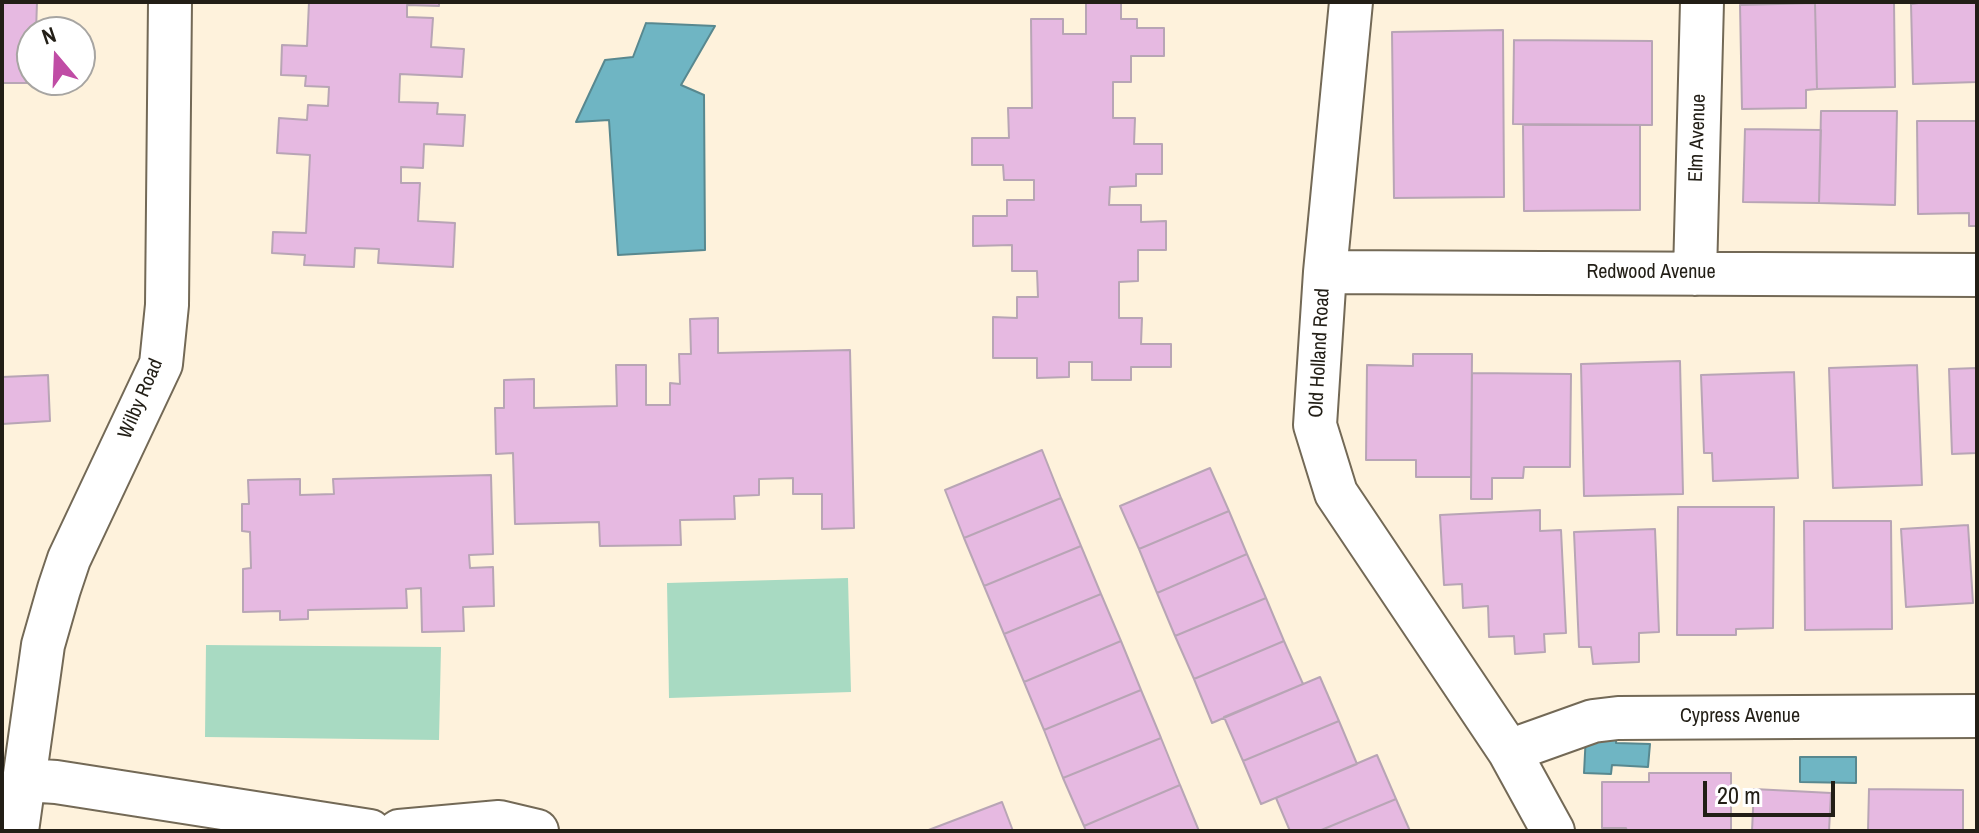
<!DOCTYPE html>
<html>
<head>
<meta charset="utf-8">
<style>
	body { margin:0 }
	#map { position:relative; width:1979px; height:833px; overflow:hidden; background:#fef2dc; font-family:"Archivo Narrow",sans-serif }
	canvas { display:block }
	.frame { position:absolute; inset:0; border:4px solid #221e16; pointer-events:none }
	.north { position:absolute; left:16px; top:16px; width:80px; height:80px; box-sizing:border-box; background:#fff; border:2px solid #a7a5a2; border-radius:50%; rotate:341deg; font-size:22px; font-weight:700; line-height:32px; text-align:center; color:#221e16 }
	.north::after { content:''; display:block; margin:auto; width:28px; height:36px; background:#c04ca5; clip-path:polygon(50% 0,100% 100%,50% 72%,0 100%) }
	.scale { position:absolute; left:1703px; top:781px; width:132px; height:36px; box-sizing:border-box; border:4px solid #221e16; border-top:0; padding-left:10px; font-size:24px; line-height:28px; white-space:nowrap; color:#221e16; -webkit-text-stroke:6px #fff; paint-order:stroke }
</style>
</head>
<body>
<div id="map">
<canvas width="1979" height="833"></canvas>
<div class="frame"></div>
<div class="north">N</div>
<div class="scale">20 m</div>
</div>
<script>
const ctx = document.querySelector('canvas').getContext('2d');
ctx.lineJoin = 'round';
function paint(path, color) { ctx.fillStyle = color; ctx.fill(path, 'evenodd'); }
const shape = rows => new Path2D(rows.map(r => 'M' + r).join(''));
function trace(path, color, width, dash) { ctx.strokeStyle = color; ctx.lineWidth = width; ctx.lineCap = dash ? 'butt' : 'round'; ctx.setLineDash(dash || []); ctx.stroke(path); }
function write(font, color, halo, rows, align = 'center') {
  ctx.font = font + ' "Archivo Narrow",sans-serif'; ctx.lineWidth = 6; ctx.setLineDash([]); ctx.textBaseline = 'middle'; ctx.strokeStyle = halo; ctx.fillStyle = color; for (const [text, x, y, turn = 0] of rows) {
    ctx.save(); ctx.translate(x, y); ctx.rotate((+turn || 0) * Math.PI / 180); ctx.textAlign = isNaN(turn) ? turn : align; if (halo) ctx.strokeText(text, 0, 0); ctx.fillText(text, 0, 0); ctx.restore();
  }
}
paint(shape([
	[848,578,851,692,669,698,667,583],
	[206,645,441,647,439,740,205,737]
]), '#a8dac2');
const water = shape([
	[646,23,715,26,681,85,704,95,705,250,618,255,609,120,576,122,605,60,633,57,646,23],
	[1586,734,1616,735,1616,743,1650,744,1648,767,1612,765,1611,774,1584,773,1586,734],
	[1800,757,1856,757,1856,783,1800,782,1800,757]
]);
paint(water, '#6fb5c3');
trace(water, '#58888f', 2);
const building = shape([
	[2,2,37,2,36,32,32,32,32,80,36,80,36,83,2,83,2,2],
	[309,2,439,2,439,6,407,5,407,17,433,18,431,47,464,49,462,77,400,74,399,102,438,103,437,114,465,115,463,146,424,144,423,168,401,167,401,183,420,183,418,221,455,223,453,267,378,263,379,249,355,248,354,267,304,265,305,255,272,253,273,232,306,233,310,155,277,153,279,118,307,120,308,105,328,106,329,87,305,86,306,76,281,75,282,45,307,46,309,2],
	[1086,2,1121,2,1121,19,1137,19,1137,28,1164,28,1164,56,1131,56,1131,82,1113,82,1113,118,1135,118,1134,144,1162,144,1162,174,1136,174,1136,186,1110,187,1109,205,1141,205,1141,222,1166,221,1166,250,1138,250,1138,281,1119,282,1119,318,1142,318,1141,344,1171,344,1171,367,1131,367,1131,380,1092,380,1092,362,1069,362,1069,377,1037,378,1037,358,993,358,993,317,1017,318,1017,297,1038,297,1037,271,1012,271,1012,245,973,246,973,216,1007,216,1007,200,1034,200,1034,180,1004,180,1003,165,972,165,972,138,1009,138,1008,108,1032,108,1031,19,1063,19,1063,34,1086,34,1086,2],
	[1894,2,1895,87,1817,89,1815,3,1894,2],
	[1926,2,1977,2,1977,82,1913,84,1911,4,1926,2],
	[1815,3,1817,89,1806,90,1806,108,1742,109,1740,5,1815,3],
	[1503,30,1504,197,1394,198,1392,32,1503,30],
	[1514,40,1652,41,1652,125,1513,124,1514,40],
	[1821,111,1897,111,1895,205,1819,203,1821,111],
	[1917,121,1977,121,1977,226,1969,226,1969,213,1918,214,1917,121],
	[1523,125,1640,125,1640,210,1524,211,1523,125],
	[1745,129,1821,130,1819,203,1743,202,1745,129],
	[718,318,718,353,850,350,854,528,822,529,822,494,793,494,793,478,759,479,759,495,734,496,735,519,680,520,681,545,600,546,599,522,515,524,513,453,496,454,495,408,504,408,504,380,534,379,534,408,617,406,616,365,646,365,646,405,670,405,670,383,680,384,679,354,691,354,690,319,718,318],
	[1413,354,1472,354,1471,477,1416,477,1416,460,1366,460,1367,365,1413,366,1413,354],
	[1680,361,1683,494,1584,496,1581,364,1680,361],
	[1917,365,1922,485,1833,488,1829,368,1917,365],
	[1977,368,1977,453,1952,454,1949,369,1977,368],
	[1794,372,1798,478,1713,481,1712,453,1704,453,1701,375,1794,372],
	[1472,373,1571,374,1570,467,1524,467,1523,478,1492,478,1492,499,1471,499,1472,373],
	[48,375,50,421,2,424,2,377,48,375],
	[1042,450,1061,498,964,538,945,490,1042,450],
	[1210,468,1229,511,1139,549,1120,506,1210,468],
	[491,475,493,554,469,555,470,568,493,567,494,606,463,607,464,631,422,632,421,588,406,589,407,608,308,610,308,619,280,620,280,611,243,612,243,569,251,568,250,532,242,531,242,504,249,504,248,480,300,479,300,495,334,494,333,479,491,475],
	[1061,498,1081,546,984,586,964,538,1061,498],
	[1678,507,1774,507,1773,628,1736,629,1736,635,1677,635,1678,507],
	[1540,510,1540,531,1561,530,1566,633,1544,634,1545,652,1515,654,1514,636,1489,637,1488,606,1463,608,1462,584,1444,585,1440,515,1540,510],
	[1229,511,1247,554,1157,593,1139,549,1229,511],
	[1804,521,1891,521,1892,629,1805,630,1804,521],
	[1968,525,1973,603,1906,607,1901,529,1968,525],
	[1655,529,1659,632,1639,633,1639,662,1593,664,1591,647,1579,647,1574,532,1655,529],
	[1081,546,1101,594,1004,634,984,586,1081,546],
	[1247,554,1266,598,1175,636,1157,593,1247,554],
	[1101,594,1121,641,1024,682,1004,634,1101,594],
	[1266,598,1284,641,1194,679,1175,636,1266,598],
	[1121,641,1141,690,1044,730,1024,682,1121,641],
	[1284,641,1303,684,1212,723,1194,679,1284,641],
	[1320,677,1339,721,1243,761,1224,717,1320,677],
	[1141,690,1161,738,1063,778,1044,730,1141,690],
	[1339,721,1357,764,1261,804,1243,761,1339,721],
	[1161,738,1180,785,1084,826,1063,778,1161,738],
	[1377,755,1396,799,1319,831,1290,831,1276,798,1377,755],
	[1649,773,1731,773,1731,831,1627,831,1626,828,1602,828,1602,782,1649,782,1649,773],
	[1180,785,1199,831,1086,831,1084,826,1180,785],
	[1754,789,1831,793,1829,831,1752,831,1754,789],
	[1869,789,1963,790,1963,831,1868,831,1869,789],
	[1396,799,1410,831,1319,831,1396,799],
	[1002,802,1013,831,926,831,1002,802]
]);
paint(building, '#e6b9e1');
trace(building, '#b8a5b5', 2);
const minor = shape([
	[1351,2,1325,272,1315,425,1336,493,1509,751,1553,831],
	[1325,272,1977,275],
	[1695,274,1702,2],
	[1509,751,1593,721,1618,718,1977,716],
	[26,780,56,782,370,831],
	[17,831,43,645,59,589,69,559,161,364,167,305,170,2],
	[399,831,499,822,537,831]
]);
trace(minor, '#736956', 46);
trace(minor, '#fff', 42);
write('20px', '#221e16', '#fff', [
	["Elm Avenue",1698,138,-88],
	["Redwood Avenue",1651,273],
	["Old Holland Road",1320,353,-87],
	["Wilby Road",141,399,-67],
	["Cypress Avenue",1740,717]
]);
</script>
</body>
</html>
